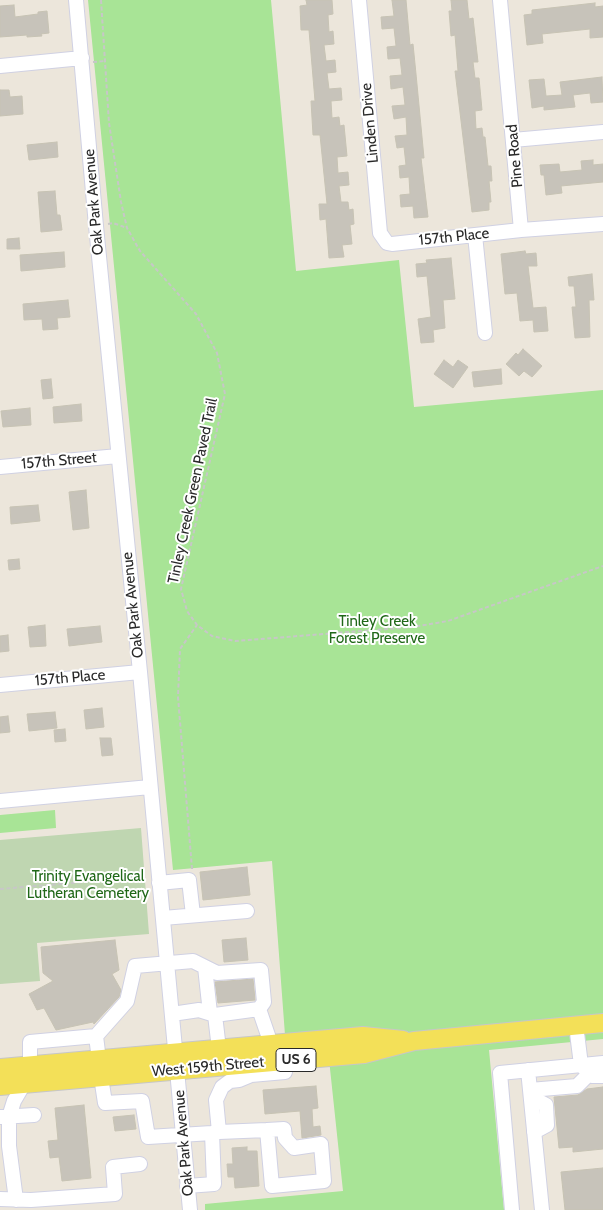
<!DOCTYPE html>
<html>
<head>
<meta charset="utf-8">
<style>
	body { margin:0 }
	canvas { display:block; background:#ece6db }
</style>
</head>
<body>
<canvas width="603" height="1210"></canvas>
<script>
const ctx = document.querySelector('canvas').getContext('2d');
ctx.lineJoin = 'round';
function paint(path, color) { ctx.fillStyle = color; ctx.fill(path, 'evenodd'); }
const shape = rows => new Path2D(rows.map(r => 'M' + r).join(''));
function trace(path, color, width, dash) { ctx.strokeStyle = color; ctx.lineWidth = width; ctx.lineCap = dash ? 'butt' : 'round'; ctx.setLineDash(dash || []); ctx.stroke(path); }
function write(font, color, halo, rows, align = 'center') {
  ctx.font = font + ' Cabin,sans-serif'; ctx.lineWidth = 4; ctx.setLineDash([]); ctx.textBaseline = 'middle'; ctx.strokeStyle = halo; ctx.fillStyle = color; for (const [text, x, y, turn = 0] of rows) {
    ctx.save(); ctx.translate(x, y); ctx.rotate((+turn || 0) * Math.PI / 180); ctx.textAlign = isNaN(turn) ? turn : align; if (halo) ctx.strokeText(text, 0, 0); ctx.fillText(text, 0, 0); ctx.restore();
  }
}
paint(shape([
	[88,0,271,0,296,271,399,260,414,407,603,390,603,1039,489,1050,504,1210,205,1210,205,1204,343,1191,326,1031,285,1035,272,861,173,870],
	[55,810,56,828,0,833,0,815]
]), '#a8e496');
paint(shape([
	[141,828,149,934,37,943,40,981,0,984,0,840]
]), '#bfd6b1');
const building = shape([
	[306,0,332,0,333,14,328,15,329,32,333,31,334,44,324,45,326,61,335,60,336,72,327,73,329,89,341,88,342,100,331,101,332,118,339,117,340,126,344,125,347,156,337,157,338,173,348,172,349,185,339,186,341,202,348,202,349,210,353,209,354,224,350,225,352,244,342,245,344,257,329,258,326,219,320,220,319,204,327,204,320,135,313,135,311,101,315,101,309,30,301,30,300,6,307,5,306,0],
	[392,0,406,0,410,45,413,44,416,74,424,158,421,158,428,217,414,218,413,206,401,207,400,195,410,194,409,177,400,178,399,166,406,165,404,147,397,148,395,136,407,135,406,117,394,119,392,106,405,105,403,87,391,89,390,76,402,75,400,58,388,59,387,47,396,46,394,28,382,29,381,17,394,16,392,0],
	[451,0,467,0,469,19,473,18,478,62,473,62,475,78,479,78,482,110,475,111,476,129,482,128,483,137,485,137,488,166,491,166,492,181,489,181,491,202,489,202,489,210,472,212,455,71,458,71,455,35,451,36,449,11,452,11,451,0],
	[595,3,595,7,603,6,603,37,590,38,590,29,542,34,543,43,527,45,524,15,532,14,532,10,595,3],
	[14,5,15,17,38,14,38,12,47,11,49,33,41,34,42,36,27,37,27,35,0,37,0,6,14,5],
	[602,77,603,102,591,103,590,93,573,95,575,107,544,110,544,106,532,108,529,80,544,79,546,96,562,95,560,82,602,77],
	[0,90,9,90,10,97,22,96,23,114,0,116,0,90],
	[57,142,58,157,29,160,27,145,57,142],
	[593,160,593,165,603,164,603,182,561,186,562,193,546,195,544,175,541,175,540,165,559,164,560,172,582,170,581,161,593,160],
	[55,191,57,215,60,215,62,230,41,232,38,192,55,191],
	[19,238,20,249,7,249,7,239,19,238],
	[525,251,526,254,536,253,537,266,528,266,533,308,546,307,548,331,534,332,533,320,520,321,517,293,505,294,501,254,525,251],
	[64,252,65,267,21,271,20,255,64,252],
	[451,258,455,299,443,300,445,328,433,330,434,342,421,343,418,319,431,317,427,276,417,277,416,264,427,263,426,260,451,258],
	[592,274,594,300,589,300,590,337,575,338,572,307,576,307,574,286,569,286,568,277,592,274],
	[68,300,70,317,57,318,58,329,43,330,42,319,24,320,23,304,68,300],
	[523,349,542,366,532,377,524,371,519,376,506,364,516,353,518,355,523,349],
	[444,360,453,367,458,360,468,367,453,388,434,374,444,360],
	[501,369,502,384,474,387,472,372,501,369],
	[51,379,53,398,43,399,41,380,51,379],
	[81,404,82,421,54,423,53,407,81,404],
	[30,408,31,425,3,427,1,411,30,408],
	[86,490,89,528,73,530,69,492,86,490],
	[38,505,40,521,11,524,10,507,38,505],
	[19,559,20,569,9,570,8,560,19,559],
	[45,625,46,646,30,647,28,627,45,625],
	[100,626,102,642,69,646,67,629,100,626],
	[8,635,9,651,0,652,0,636,8,635],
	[102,708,104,727,86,729,84,710,102,708],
	[55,712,57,728,29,731,27,714,55,712],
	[8,716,10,732,0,733,0,717,8,716],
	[65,729,66,741,55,742,54,730,65,729],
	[100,738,111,738,113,755,102,756,100,738],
	[247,867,250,895,203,900,200,872,247,867],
	[246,938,248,960,224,962,222,940,246,938],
	[115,940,119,970,112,974,121,990,119,997,94,1024,93,1022,56,1030,44,1008,37,1010,29,994,53,981,43,973,41,947,115,940],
	[253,979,255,1000,218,1003,215,982,253,979],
	[316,1086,318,1108,312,1109,313,1127,320,1126,321,1135,302,1138,300,1111,265,1114,263,1090,316,1086],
	[603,1087,603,1149,573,1152,573,1147,559,1148,554,1097,578,1095,587,1089,603,1087],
	[84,1105,91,1178,62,1181,59,1157,50,1158,48,1141,58,1140,55,1108,84,1105],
	[134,1115,136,1129,115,1131,113,1117,134,1115],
	[247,1147,247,1151,257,1151,259,1186,235,1188,234,1177,228,1177,227,1164,233,1164,232,1148,247,1147],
	[603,1168,603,1210,565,1210,561,1172,603,1168]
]);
paint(building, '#c7c3ba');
trace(building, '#c7c3b4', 1);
const minor = shape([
	[76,0,96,226,140,672,190,1210],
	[359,0,380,233,387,243,392,244,521,230],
	[500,0,521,230,603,224],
	[0,66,82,58],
	[513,140,603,132],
	[475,235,485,333],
	[0,467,118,456],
	[0,685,140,672],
	[0,801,150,787],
	[159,883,189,880,193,915],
	[163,918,247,911],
	[205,967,217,973,261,970,264,1002,259,1009],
	[172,1014,199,1010,215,1015],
	[576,1025,581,1065,592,1076,603,1076],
	[219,1049,215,1015,259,1009,271,1044],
	[99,1060,96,1036,127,1001,135,966,193,961,205,967,210,1013],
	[30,1066,30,1042,96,1036],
	[528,1070,542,1210],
	[251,1075,285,1072],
	[101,1077,105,1103,142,1101,148,1137,212,1133,214,1184,187,1186],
	[530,1090,577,1086,590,1073],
	[531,1097,546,1105,547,1125,534,1132],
	[1,1117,34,1115],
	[219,1132,216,1100,222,1087,230,1081,239,1080,251,1075,251,1063],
	[212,1133,219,1132,267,1130,284,1129,285,1138,294,1148,321,1144,324,1181,272,1186,267,1130],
	[0,1199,31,1200,115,1194,113,1167,140,1164],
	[16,1200,9,1146,9,1117,14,1101,24,1084],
	[512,1210,500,1073,603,1063]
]);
const major = shape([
	[0,1068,363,1036,403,1040],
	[0,1086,364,1054,414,1041,603,1023]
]);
trace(minor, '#d0d1e3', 16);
trace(major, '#c7c7c7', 20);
trace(shape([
	[101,0,109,123,121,202,127,228,140,251,196,314,217,353,225,394,181,589,187,611,197,625,212,636,235,641,413,627,448,621,603,566],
	[93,62,105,61],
	[108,224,113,223,127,228],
	[192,869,178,697,180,649,197,625],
	[0,889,143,877]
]), '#c7c7c7', 2, [4, 2.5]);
trace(minor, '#fff', 14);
trace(major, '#f3e058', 18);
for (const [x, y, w] of [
	[296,1060,40]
]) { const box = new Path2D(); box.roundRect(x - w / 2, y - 11.5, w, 23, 4); ctx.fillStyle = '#fff'; ctx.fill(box); trace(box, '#292929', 1); }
write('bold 14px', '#292929', null, [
	["US 6",296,1060]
]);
write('15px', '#292929', '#fff', [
	["Linden Drive",370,123,-95],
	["Pine Road",515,156,-95],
	["Oak Park Avenue",94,202,-95],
	["157th Place",454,237,-6],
	["157th Street",59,461,-5],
	["Tinley Creek Green Paved Trail",193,491,-78],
	["Oak Park Avenue",133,605,-96],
	["157th Place",70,678,-5],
	["West 159th Street",208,1067,-5],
	["Oak Park Avenue",184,1143,-95]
]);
write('15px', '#206818', '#fff', [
	["Tinley Creek",377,622],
	["Forest Preserve",377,639],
	["Trinity Evangelical",88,877],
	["Lutheran Cemetery",88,894]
]);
</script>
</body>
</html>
